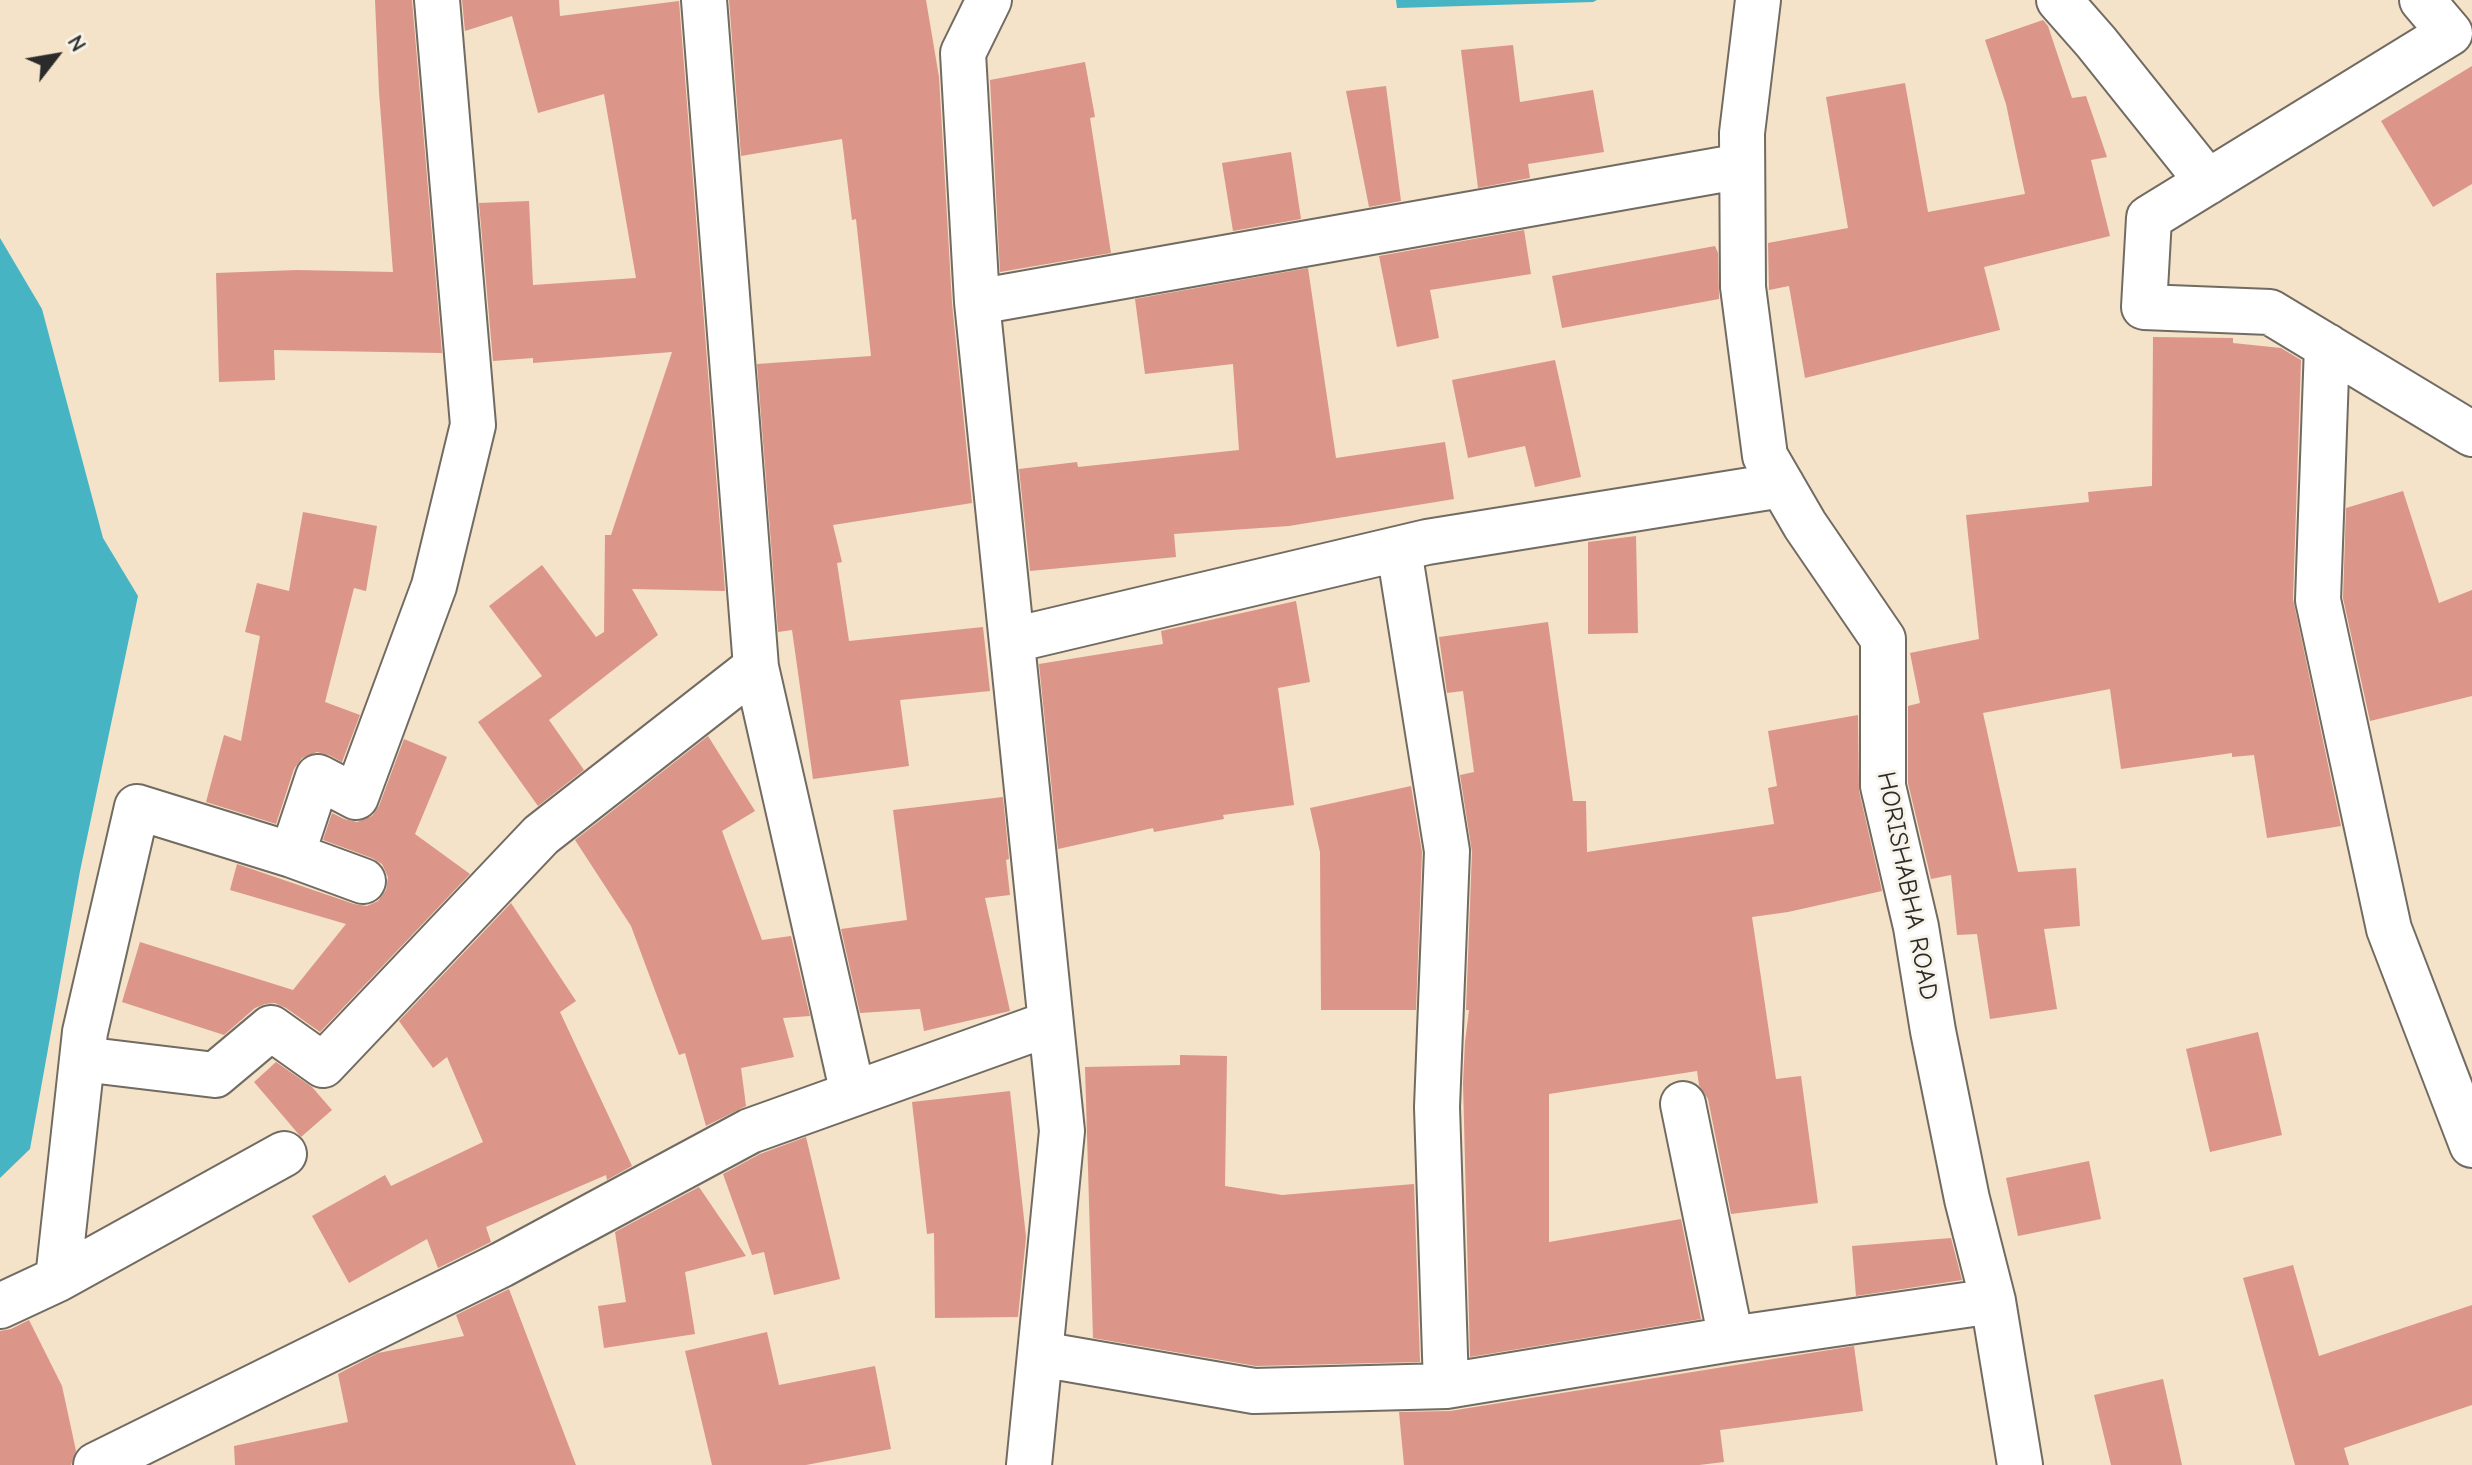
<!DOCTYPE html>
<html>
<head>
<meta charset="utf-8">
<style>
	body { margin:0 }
	#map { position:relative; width:2472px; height:1465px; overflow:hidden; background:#f4e2c9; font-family:"Comic Neue",sans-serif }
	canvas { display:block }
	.north { position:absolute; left:16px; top:16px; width:80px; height:80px; -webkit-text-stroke:6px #f7f3e8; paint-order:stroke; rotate:59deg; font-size:22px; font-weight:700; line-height:32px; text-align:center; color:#2b2b2b }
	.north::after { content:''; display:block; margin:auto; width:28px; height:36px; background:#2b2b2b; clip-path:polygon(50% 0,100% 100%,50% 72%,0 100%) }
</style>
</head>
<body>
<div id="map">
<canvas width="2472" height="1465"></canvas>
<div class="north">N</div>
</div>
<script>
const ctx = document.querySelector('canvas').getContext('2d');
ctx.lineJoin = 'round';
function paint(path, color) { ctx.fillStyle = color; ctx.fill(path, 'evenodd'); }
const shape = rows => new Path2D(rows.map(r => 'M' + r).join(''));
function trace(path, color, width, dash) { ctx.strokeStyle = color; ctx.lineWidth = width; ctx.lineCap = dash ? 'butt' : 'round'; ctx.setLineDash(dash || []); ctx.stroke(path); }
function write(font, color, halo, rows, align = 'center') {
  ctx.font = font + ' "Comic Neue",sans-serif'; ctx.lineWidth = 6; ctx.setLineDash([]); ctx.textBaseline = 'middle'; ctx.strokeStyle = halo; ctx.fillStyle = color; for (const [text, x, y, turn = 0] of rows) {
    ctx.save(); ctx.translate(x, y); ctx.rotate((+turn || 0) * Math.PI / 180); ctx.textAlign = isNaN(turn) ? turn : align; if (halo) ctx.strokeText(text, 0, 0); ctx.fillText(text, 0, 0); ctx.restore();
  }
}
paint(shape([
	[1396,0,1597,0,1593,2,1397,8],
	[0,238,42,309,103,538,138,596,80,871,30,1149,0,1178]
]), '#47b4c3');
paint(shape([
	[375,0,412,0,442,353,274,350,275,380,219,382,216,273,297,270,393,272,379,92],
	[462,0,559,0,560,16,679,1,725,591,632,589,658,635,549,720,584,770,538,806,478,722,542,676,489,606,542,565,596,637,604,632,605,535,611,535,672,352,533,363,533,358,493,361,479,203,529,201,533,285,636,278,604,94,538,113,512,16,465,31],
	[729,0,926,0,939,77,952,303,972,503,833,525,842,562,837,563,849,641,983,627,990,691,900,700,909,766,813,779,792,630,778,632,757,364,871,356,856,219,852,220,842,139,741,156],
	[2043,20,2048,26,2072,98,2086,96,2107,157,2091,160,2110,236,1984,267,2000,330,1805,378,1789,286,1769,290,1768,243,1848,228,1826,97,1905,83,1928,212,2025,194,2006,104,1985,40],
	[1513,45,1520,102,1593,90,1604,152,1528,164,1530,178,1478,188,1461,50],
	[1085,62,1095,117,1090,118,1111,253,1000,272,990,80],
	[2472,66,2472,184,2433,207,2381,121],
	[1386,86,1401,201,1369,207,1346,91],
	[1291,152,1301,219,1233,231,1222,163],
	[1524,230,1531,274,1430,290,1439,338,1397,347,1379,256],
	[1715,246,1718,253,1719,299,1562,328,1552,276],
	[1308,268,1336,458,1445,442,1454,499,1289,526,1174,534,1176,557,1030,571,1019,469,1077,462,1078,467,1239,450,1233,364,1145,374,1135,299],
	[2153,337,2233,338,2233,343,2281,348,2301,360,2293,599,2341,826,2267,838,2254,755,2232,757,2232,753,2121,769,2110,689,1983,713,2018,872,2076,868,2080,926,2044,929,2057,1009,1990,1019,1977,934,1957,935,1951,875,1931,879,1908,783,1908,706,1920,703,1910,653,1979,639,1966,515,2089,502,2088,492,2152,486],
	[1555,360,1581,477,1535,487,1525,446,1468,458,1452,380],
	[2403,491,2439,603,2472,590,2472,696,2370,721,2343,598,2346,508],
	[303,512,377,526,366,591,354,588,325,702,360,715,342,762,329,755,317,752,302,758,294,769,276,824,206,802,224,735,241,741,260,636,245,632,257,583,289,591],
	[1636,536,1638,633,1588,634,1588,542],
	[1296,601,1310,682,1278,688,1294,805,1223,815,1224,819,1154,832,1153,828,1058,849,1039,664,1163,644,1161,631],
	[1548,622,1573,801,1586,801,1587,852,1774,824,1768,788,1777,786,1768,731,1858,715,1859,791,1882,891,1788,912,1752,917,1776,1079,1801,1076,1818,1203,1731,1214,1708,1099,1699,1085,1697,1071,1549,1094,1549,1242,1681,1219,1701,1319,1470,1357,1463,1083,1465,1042,1469,1010,1466,1010,1472,852,1460,775,1474,772,1463,691,1447,693,1439,637],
	[708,736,755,811,722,831,762,940,791,936,810,1016,783,1018,794,1057,741,1068,746,1106,706,1126,685,1053,679,1055,631,926,575,840],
	[404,739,447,757,415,834,470,874,320,1032,286,1008,275,1003,265,1004,255,1008,224,1035,122,1002,140,942,293,990,346,924,230,890,237,864,354,904,367,906,378,901,386,890,388,877,382,864,372,858,323,840,332,813,344,819,357,822,372,816,379,806],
	[1411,786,1422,852,1416,1010,1321,1010,1320,852,1310,808],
	[1003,797,1009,859,1006,860,1010,895,985,898,1010,1011,924,1031,920,1009,860,1013,841,929,907,920,893,810],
	[511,903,576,1001,560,1012,632,1166,607,1180,606,1175,486,1227,491,1242,438,1268,427,1239,349,1283,312,1216,385,1175,391,1186,483,1142,447,1057,433,1068,399,1021],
	[2258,1032,2282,1135,2210,1152,2186,1049],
	[1180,1055,1227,1056,1225,1186,1282,1195,1414,1184,1420,1362,1256,1366,1093,1338,1085,1067,1180,1065],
	[276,1062,312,1087,332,1110,301,1137,254,1082],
	[1010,1091,1026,1237,1018,1317,935,1318,934,1233,927,1234,912,1102],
	[806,1137,840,1279,774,1295,764,1252,752,1255,723,1174,760,1154],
	[2089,1161,2101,1219,2018,1236,2006,1178],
	[699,1187,746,1256,685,1272,695,1334,604,1348,598,1306,626,1302,615,1232],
	[1951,1238,1962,1280,1856,1296,1852,1246],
	[2293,1265,2319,1356,2472,1305,2472,1405,2344,1448,2349,1465,2295,1465,2243,1278],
	[509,1289,576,1465,235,1465,234,1446,348,1422,338,1374,378,1353,464,1336,456,1315],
	[29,1320,62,1386,76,1451,71,1465,0,1465,0,1331,11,1329],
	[767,1332,779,1385,875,1366,891,1449,806,1465,712,1465,685,1351],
	[1854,1346,1863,1411,1720,1430,1724,1462,1699,1465,1404,1465,1399,1412,1450,1411],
	[2163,1379,2182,1465,2111,1465,2094,1395]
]), '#db9589');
const minor = shape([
	[989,0,963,53,977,302,1062,1131,1029,1465],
	[1758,0,1742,133,1743,287,1765,456,1805,525,1883,639,1883,786,1916,927,1933,1031,1967,1199,1993,1301,2020,1465],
	[2059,0,2096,42,2208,182],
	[2422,0,2450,33,2149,218,2144,307,2270,312,2472,434],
	[977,302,1742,166],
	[2327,346,2318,600,2389,929,2472,1145],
	[1399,550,1447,851,1437,1107,1446,1386],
	[1013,640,1427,542,1782,485],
	[756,667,853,1094],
	[292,855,318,777,356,797,434,586,473,425,437,0],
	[82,1059,215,1075,271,1028,323,1065,541,835,756,667,704,0],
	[1683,1104,1731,1339],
	[58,1279,284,1154],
	[0,1306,58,1279,85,1032,137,807,292,855,363,881],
	[1040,1354,1254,1391,1446,1386,1731,1339,1993,1301],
	[96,1465,501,1265,750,1131,1051,1023]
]);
trace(minor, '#716b62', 48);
trace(minor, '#fff', 44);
write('26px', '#2b2b2b', '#f7f3e8', [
	["HORISHABHA ROAD",1907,886,79]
]);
</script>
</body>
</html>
